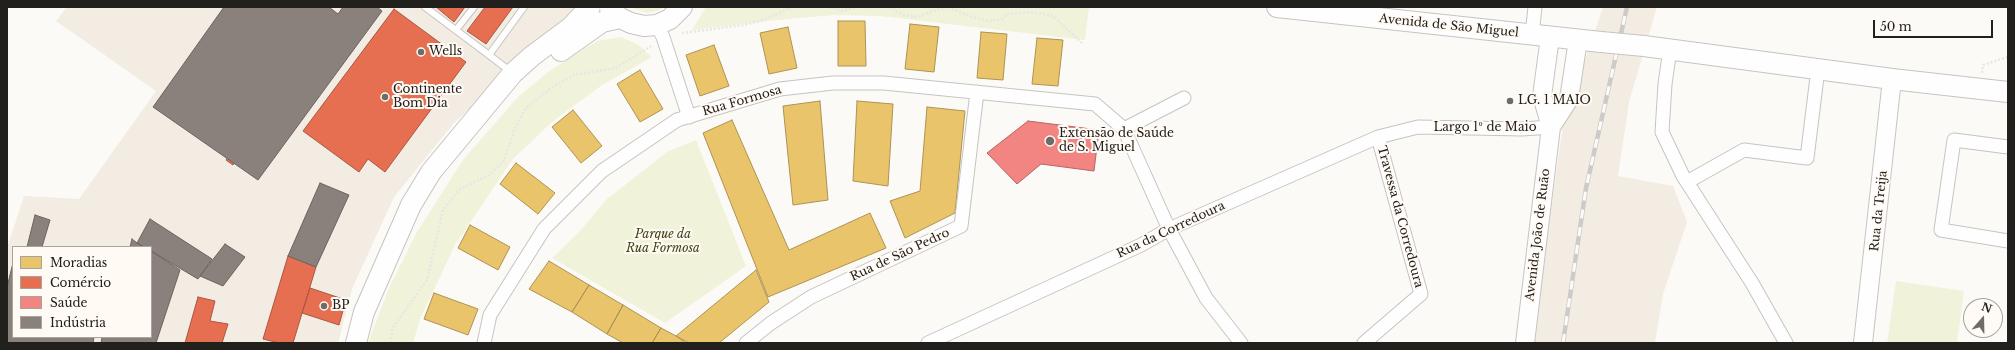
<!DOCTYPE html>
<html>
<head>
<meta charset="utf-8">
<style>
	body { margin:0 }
	#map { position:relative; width:2015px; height:350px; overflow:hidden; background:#fcfaf7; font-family:"Libre Baskerville",serif }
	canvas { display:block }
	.frame { position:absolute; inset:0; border:8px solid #22201d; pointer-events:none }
	.legend { position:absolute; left:12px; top:246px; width:140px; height:92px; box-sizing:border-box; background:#fffaf4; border:1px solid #a7a39e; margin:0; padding:5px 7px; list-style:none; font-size:12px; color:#22201d }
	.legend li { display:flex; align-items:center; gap:8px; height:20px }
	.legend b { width:20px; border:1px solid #a7a39e }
	.north { position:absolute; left:1963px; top:298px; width:40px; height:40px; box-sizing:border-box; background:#fffaf4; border:1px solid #a7a39e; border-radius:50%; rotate:20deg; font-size:11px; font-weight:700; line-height:16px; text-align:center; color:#22201d }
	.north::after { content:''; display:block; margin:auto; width:14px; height:18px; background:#6e6c69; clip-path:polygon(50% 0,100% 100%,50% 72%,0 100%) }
	.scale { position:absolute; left:1873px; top:20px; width:120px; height:18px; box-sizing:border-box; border:2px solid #22201d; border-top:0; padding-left:5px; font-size:12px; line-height:14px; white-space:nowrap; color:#22201d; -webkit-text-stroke:3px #fffaf4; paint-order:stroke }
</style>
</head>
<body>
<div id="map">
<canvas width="2015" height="350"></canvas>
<div class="frame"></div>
<ul class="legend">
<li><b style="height:11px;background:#e9c46a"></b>Moradias</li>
<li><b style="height:11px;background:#e76f51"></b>Comércio</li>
<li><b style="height:11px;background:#f28482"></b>Saúde</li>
<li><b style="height:11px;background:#8a817c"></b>Indústria</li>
</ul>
<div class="north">N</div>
<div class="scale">50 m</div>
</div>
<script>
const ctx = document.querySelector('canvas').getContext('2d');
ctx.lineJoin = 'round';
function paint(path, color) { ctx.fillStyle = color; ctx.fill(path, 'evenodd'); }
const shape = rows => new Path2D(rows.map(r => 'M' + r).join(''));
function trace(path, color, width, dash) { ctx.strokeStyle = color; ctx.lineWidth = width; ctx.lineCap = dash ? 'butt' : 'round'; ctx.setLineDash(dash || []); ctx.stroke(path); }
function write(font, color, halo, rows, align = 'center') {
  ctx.font = font + ' "Libre Baskerville",serif'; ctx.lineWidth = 4; ctx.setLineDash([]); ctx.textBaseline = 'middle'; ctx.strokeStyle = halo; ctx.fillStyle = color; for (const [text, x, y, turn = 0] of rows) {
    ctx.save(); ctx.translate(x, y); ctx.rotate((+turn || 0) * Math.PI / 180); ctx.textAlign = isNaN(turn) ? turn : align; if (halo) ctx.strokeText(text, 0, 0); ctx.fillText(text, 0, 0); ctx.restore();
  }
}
paint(shape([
	[67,7,598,7,558,27,454,123,394,197,352,289,338,343,7,343,7,248,24,196,79,199,156,91,56,21],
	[13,247,151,247,151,337,13,337],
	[1603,7,1657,7,1629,102,1618,176,1673,186,1687,222,1663,294,1655,343,1532,343,1563,125]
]), '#f2ece3');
paint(shape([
	[630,7,665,7,657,11,647,13],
	[706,7,1089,7,1085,40,880,16,834,15,777,20,692,30],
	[621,37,637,44,652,57,602,85,552,122,513,159,455,245,420,319,413,343,368,343,389,288,417,232,463,160,517,98,548,72,597,41],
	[696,140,746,266,665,323,552,258,579,232,607,199,667,152],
	[1896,281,1964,291,1957,343,1887,343]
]), '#f0f2da');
const homes = shape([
	[838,21,865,21,866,66,838,66,838,21],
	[910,24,939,27,934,72,905,69,910,24],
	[788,27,797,68,769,74,760,33,788,27],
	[981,32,1007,34,1003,80,977,78,981,32],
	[1037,38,1063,40,1058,86,1032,84,1037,38],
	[714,45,729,86,700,96,686,55,714,45],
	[640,70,663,109,640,122,617,84,640,70],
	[820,101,828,200,793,205,783,106,820,101],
	[857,101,893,104,888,186,853,181,857,101],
	[927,107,965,111,955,213,905,238,890,201,920,191,927,107],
	[573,110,602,146,581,163,552,127,573,110],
	[732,120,789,250,870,213,886,248,768,297,703,133,732,120],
	[516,163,555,193,538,214,500,184,516,163],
	[470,225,510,247,498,270,458,248,470,225],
	[549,261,589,285,572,312,529,289,549,261],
	[756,270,769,302,719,343,686,343,676,336,756,270],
	[589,285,623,305,607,334,572,312,589,285],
	[434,293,478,309,468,335,424,319,434,293],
	[623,305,661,328,652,343,623,343,607,334,623,305],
	[661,328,676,336,689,343,652,343,661,328]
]);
paint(homes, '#e9c46a');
trace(homes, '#ad9353', 1);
const shops = shape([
	[436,7,465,7,454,22,436,7],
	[485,7,513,7,486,44,467,31,485,7],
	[394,9,466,62,385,172,368,159,359,172,303,131,394,9],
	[231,154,237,159,233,165,226,160,231,154],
	[288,256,316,267,293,343,279,343,263,339,288,256],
	[310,288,346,300,339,325,302,313,310,288],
	[198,297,215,301,210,321,228,324,222,343,185,343,198,297]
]);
paint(shops, '#e76f51');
trace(shops, '#ac5741', 1);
const health = shape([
	[1028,121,1099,130,1094,171,1041,164,1017,184,987,153,1028,121]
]);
paint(health, '#f28482');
trace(health, '#b46664', 1);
const industry = shape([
	[224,7,329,7,338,14,343,7,377,7,382,11,258,180,153,107,224,7],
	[320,183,349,195,316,267,288,256,320,183],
	[35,215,50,220,42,247,27,247,35,215],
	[150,219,212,259,198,279,151,251,151,247,144,247,137,243,150,219],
	[132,239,137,243,144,247,130,247,132,239],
	[225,244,245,257,223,286,200,276,225,244],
	[151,251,180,270,156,343,101,343,102,337,151,337,151,251],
	[13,263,13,337,94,337,93,343,7,343,7,287,13,263]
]);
paint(industry, '#8a817c');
trace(industry, '#6b6460', 1);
const lane = shape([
	[425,7,489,55,524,7],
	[456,30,474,7],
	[489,55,510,71]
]);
const street = shape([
	[657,25,663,37,689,117],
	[1532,35,1535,7],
	[1670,49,1665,84,1662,132,1683,176,1752,283,1786,343],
	[1124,129,1184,98],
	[2008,147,1954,140,1941,230,2008,241],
	[1687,182,1744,150,1807,158,1818,69],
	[484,343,490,315,544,229,602,171,677,120,780,89,833,83,884,83,1095,104,1124,129,1169,229,1206,298,1241,343],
	[746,343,771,323,811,297,961,226,977,92],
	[928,343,1141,245,1169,229,1378,137,1418,127,1522,129,1551,127],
	[1364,343,1421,294,1378,137]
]);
const secondary = shape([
	[1551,127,1569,99,1578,40],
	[1525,343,1551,127,1542,96,1550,37],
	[1863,343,1892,79]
]);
const primary = shape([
	[1277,7,1601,42],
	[610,9,620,18,631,23,644,26,657,25,670,19,682,7],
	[1644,46,1892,79,2008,92],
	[561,51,602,22,620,18],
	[356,343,364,312,411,205,431,172,513,73,532,56,571,27,590,7]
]);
trace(lane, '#c6c4c1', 8);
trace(street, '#c6c4c1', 15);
trace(secondary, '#c6c4c1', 20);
trace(primary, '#c6c4c1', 22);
trace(shape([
	[830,7,842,11,856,7],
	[889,7,903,15,917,17,945,7],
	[948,7,975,18,990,21,1002,19,1007,14,1031,12,1053,16,1083,44],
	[682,33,744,25,766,19,792,7],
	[1982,73,1983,65,2008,57],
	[391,343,392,329,427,280,443,210,459,190,489,175,504,161,514,131,526,108,551,88,574,75,616,68,651,46]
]), '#e7e6e4', 2.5, [2, 2]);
trace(lane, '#fffefe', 6);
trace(street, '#fffefe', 13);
trace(secondary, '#fffefe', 18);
trace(primary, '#fffefe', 20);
const rail = shape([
	[1563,343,1586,188,1627,7]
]);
trace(rail, '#cccbcb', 4.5);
trace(rail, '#fffaf4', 3, [9]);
const primaryBridge = shape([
	[1601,42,1644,46]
]);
trace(primaryBridge, '#c6c4c1', 22, []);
trace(primaryBridge, '#fffefe', 20);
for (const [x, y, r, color] of [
	[421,52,4,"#6e6c69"],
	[385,97,4,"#6e6c69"],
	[1510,101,4,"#6e6c69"],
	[1050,141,5,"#6e6c69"],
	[324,306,4,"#6e6c69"]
]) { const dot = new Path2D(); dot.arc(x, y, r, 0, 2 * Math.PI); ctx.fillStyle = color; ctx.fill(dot); trace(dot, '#fffaf4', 1.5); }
write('12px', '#22201d', '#fffaf4', [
	["Avenida de São Miguel",1449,26,6],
	["Rua Formosa",742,101,-16],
	["Largo 1º de Maio",1485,128],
	["Rua da Treija",1879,211,-84],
	["Travessa da Corredoura",1400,217,75],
	["Rua da Corredoura",1171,230,-25],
	["Avenida João de Ruão",1538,235,-83],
	["Rua de São Pedro",900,255,-25]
]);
write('12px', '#22201d', '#fffaf4', [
	["Wells",429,52],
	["Continente",393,90],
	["Bom Dia",393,104],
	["LG. 1 MAIO",1518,101],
	["Extensão de Saúde",1059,134],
	["de S. Miguel",1059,148],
	["BP",332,306]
], 'left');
write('italic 12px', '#404413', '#fffaf4', [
	["Parque da",663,235],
	["Rua Formosa",663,249]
]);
</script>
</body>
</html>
